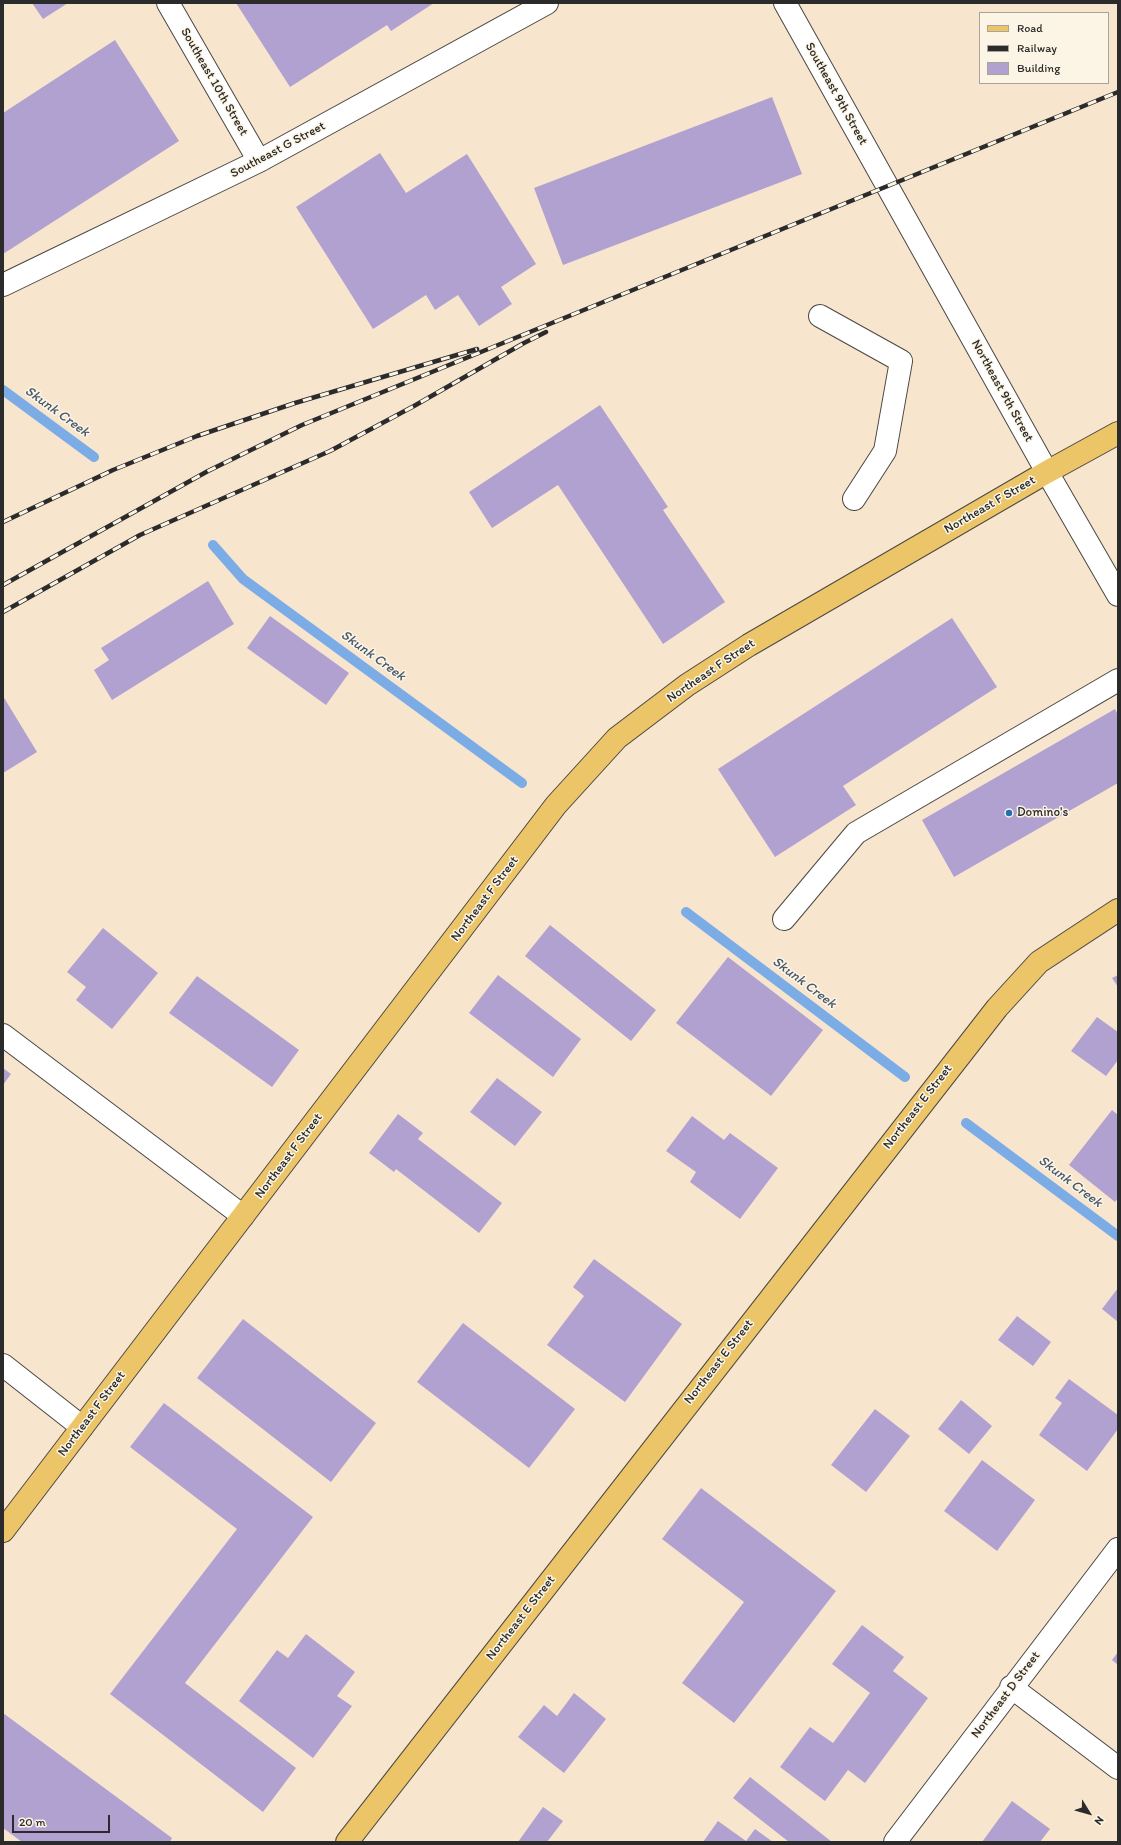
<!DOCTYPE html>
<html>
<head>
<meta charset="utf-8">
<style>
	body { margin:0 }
	#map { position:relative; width:1121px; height:1845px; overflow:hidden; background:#f8e5ce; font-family:Itim,sans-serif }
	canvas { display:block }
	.frame { position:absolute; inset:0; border:4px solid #2b2b2b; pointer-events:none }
	.legend { position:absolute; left:979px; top:12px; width:130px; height:72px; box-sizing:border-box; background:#fcf5e5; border:1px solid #a8a49b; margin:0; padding:5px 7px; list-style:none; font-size:12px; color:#2b2b2b }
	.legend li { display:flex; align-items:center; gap:8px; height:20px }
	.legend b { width:20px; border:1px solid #a8a49b }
	.north { position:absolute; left:1069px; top:1793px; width:40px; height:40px; -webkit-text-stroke:3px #fcf5e5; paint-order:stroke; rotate:127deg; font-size:11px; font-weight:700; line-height:16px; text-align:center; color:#2b2b2b }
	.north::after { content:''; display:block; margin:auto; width:14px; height:18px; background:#2b2b2b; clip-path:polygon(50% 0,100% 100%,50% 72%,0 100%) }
	.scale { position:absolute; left:12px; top:1815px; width:98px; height:18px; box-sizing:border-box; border:2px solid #2b2b2b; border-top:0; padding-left:5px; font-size:12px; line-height:14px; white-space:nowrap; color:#2b2b2b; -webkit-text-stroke:3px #fcf5e5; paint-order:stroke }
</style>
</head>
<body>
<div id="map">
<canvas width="1121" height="1845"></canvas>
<div class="frame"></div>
<ul class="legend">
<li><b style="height:5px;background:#edc569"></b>Road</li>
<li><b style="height:5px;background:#2b2b2b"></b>Railway</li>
<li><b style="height:11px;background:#b1a1d1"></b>Building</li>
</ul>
<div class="north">N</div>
<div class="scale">20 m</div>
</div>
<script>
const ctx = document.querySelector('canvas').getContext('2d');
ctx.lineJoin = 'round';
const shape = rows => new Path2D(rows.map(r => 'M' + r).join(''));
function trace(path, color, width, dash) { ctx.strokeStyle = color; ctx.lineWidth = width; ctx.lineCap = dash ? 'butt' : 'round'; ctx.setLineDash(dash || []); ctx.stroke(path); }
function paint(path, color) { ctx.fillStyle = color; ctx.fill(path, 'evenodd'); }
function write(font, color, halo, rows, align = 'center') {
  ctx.font = font + ' Itim,sans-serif'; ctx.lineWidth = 3; ctx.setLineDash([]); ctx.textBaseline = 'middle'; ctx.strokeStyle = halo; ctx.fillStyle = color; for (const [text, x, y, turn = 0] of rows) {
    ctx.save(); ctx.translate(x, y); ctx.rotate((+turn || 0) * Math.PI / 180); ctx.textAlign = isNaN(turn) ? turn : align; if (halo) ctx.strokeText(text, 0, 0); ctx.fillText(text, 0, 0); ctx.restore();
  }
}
trace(shape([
	[3,390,94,457],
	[213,545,243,579,522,783],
	[686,912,905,1077],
	[966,1123,1118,1236]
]), '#7bace6', 10);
paint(shape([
	[32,3,68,3,43,19],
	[236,3,434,3,391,31,387,25,290,87],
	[115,40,179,141,3,254,3,113],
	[772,97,802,174,563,265,534,188],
	[380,153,406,193,467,154,536,264,501,287,512,304,479,326,458,295,435,310,426,295,373,329,296,207],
	[600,405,668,507,663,510,725,602,663,644,558,485,492,528,469,492],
	[208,581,234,624,112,700,94,670,109,660,101,648],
	[270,616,349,673,326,705,247,648],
	[952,618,997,687,843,786,856,805,775,857,718,769],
	[3,696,37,752,3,773],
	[1115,709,1118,715,1118,783,954,877,922,820],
	[550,925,656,1010,631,1041,525,956],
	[103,928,158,973,112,1029,76,1000,86,987,67,972],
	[728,957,823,1030,771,1096,676,1023],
	[498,975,581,1039,553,1077,469,1013],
	[1118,975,1118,987,1112,978],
	[197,976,299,1050,272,1087,169,1013],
	[1097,1017,1118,1032,1118,1060,1106,1076,1071,1051],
	[3,1068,11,1074,3,1085],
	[497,1078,542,1112,515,1146,470,1112],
	[1112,1110,1118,1115,1118,1198,1115,1202,1069,1165],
	[398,1114,423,1133,418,1139,502,1203,479,1233,396,1169,394,1172,369,1153],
	[692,1116,724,1140,730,1133,778,1168,740,1219,690,1182,696,1172,666,1151],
	[594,1259,682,1324,625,1402,547,1345,584,1296,573,1287],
	[1118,1288,1118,1322,1102,1309],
	[1017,1316,1051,1342,1033,1366,998,1340],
	[243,1319,376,1423,331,1482,197,1378],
	[463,1323,575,1409,529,1468,417,1382],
	[1069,1379,1118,1415,1118,1429,1087,1471,1039,1435,1062,1403,1055,1398],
	[961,1400,992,1426,969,1454,938,1429],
	[164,1403,313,1517,185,1683,296,1768,263,1812,110,1694,237,1529,130,1447],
	[875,1409,910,1436,866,1492,831,1465],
	[982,1460,1035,1500,997,1551,944,1511],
	[701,1488,836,1591,734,1723,682,1683,744,1602,662,1539],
	[862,1625,904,1657,893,1671,928,1698,865,1783,848,1770,825,1801,780,1767,810,1727,833,1743,870,1693,832,1664],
	[306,1634,355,1672,337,1696,352,1706,313,1758,239,1701,277,1650,288,1658],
	[1118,1652,1118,1665,1112,1660],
	[574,1693,606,1719,564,1773,518,1737,544,1705,557,1716],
	[3,1713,172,1838,170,1842,22,1842,3,1828],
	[750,1777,832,1842,789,1842,733,1798],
	[1012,1801,1050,1829,1040,1842,982,1842],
	[543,1807,563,1821,547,1842,518,1842],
	[718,1821,746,1841,755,1829,773,1842,703,1842]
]), '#b1a1d1');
const minor = shape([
	[168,3,259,161],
	[785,3,1047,472,1118,595],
	[3,285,259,161,547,3],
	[820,316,901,361,885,451,854,499],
	[784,919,856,833,1118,680],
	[3,1035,243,1216],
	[3,1365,82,1427],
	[1011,1687,1118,1768],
	[895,1842,1118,1549]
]);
const major = shape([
	[3,1531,556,805,617,738,687,685,749,645,1047,472,1118,433],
	[347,1842,997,1008,1039,962,1118,910]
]);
trace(minor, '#4a4743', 24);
trace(major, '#4a4743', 24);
trace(minor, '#fff', 22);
trace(major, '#edc569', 22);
const rail = shape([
	[3,522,113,470,197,436,295,403,477,349],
	[3,585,208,471,302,425,1118,92],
	[3,612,140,535,330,451,414,406,524,343,546,332]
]);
trace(rail, '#2b2b2b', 4.5);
trace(rail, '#fcf5e5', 3, [9]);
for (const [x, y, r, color] of [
	[1009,813,4,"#1f6fb2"]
]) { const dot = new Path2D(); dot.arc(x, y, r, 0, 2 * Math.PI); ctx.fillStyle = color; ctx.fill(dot); trace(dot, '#fcf5e5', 1.5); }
write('13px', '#2b2b2b', '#fcf5e5', [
	["Southeast 10th Street",214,82,60],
	["Southeast 9th Street",836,94,61],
	["Southeast G Street",278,150,-28],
	["Northeast 9th Street",1002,391,61],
	["Northeast F Street",990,505,-30],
	["Northeast F Street",711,671,-34],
	["Northeast F Street",485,899,-53],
	["Northeast E Street",918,1107,-52],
	["Northeast F Street",289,1156,-53],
	["Northeast E Street",719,1362,-52],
	["Northeast F Street",92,1414,-53],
	["Northeast E Street",521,1618,-52],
	["Northeast D Street",1006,1695,-53]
]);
write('13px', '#2b2b2b', '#fcf5e5', [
	["Domino's",1017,813]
], 'left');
write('italic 14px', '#47586c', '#fcf5e5', [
	["Skunk Creek",57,412,36],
	["Skunk Creek",373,656,36],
	["Skunk Creek",804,983,37],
	["Skunk Creek",1070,1182,37]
]);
</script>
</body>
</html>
